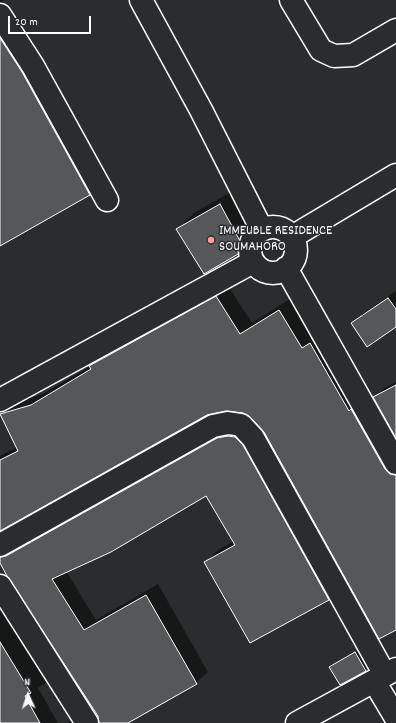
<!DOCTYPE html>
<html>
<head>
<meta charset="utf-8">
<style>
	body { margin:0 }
	#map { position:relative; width:396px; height:723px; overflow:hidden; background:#2a2d2e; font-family:Dekko,sans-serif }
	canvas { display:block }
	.north { position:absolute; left:8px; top:675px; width:40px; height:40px; -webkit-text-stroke:3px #2a2d2e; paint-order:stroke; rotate:357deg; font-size:11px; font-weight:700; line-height:16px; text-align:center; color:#fff }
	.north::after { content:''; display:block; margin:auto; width:14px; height:18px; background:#fff; clip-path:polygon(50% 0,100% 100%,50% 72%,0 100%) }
	.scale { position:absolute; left:8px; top:16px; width:83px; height:18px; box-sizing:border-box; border:2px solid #fff; border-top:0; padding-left:5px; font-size:12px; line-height:14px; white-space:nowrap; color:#fff; -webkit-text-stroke:3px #2a2d2e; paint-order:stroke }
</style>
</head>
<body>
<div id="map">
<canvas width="396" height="723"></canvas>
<div class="north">N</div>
<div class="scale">20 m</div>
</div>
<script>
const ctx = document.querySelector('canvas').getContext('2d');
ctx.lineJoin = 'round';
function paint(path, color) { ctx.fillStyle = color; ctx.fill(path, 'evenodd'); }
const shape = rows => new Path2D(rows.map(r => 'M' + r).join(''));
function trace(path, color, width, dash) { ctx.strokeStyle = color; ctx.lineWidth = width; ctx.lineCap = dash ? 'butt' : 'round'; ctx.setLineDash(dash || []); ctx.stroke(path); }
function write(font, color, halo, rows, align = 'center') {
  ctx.font = font + ' Dekko,sans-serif'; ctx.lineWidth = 3; ctx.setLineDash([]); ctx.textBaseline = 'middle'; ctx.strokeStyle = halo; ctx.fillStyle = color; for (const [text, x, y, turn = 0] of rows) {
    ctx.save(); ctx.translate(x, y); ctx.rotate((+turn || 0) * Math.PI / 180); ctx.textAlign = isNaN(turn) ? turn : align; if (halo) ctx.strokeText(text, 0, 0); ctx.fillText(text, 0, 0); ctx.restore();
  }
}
paint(shape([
	[0,0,2,0,4,7,104,179,89,194,0,245],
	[236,189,261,233,245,249,205,273,178,229,194,213],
	[228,286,252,323,290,299,396,462,396,629,263,429,251,416,243,412,226,410,207,414,0,530,0,456,17,447,1,414,12,403,43,394,91,366,102,354],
	[396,291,396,325,352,323,360,316],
	[396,382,396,436,375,398,384,388],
	[240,425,340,588,328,599,206,562,217,551,234,541,207,495,66,571,96,620,158,584,208,672,196,683,126,723,100,723,98,716,14,584,88,506,230,427],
	[0,588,58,671,46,683,38,688,58,723,0,723],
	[361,648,370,665,365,670,331,667,336,662],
	[85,713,93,723,67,723]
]), '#0007');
const building = shape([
	[0,38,22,72,90,195,0,246,0,38],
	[220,204,245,250,204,274,176,229,220,204],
	[216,296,240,334,279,310,302,348,310,343,349,411,351,409,385,469,390,474,396,475,396,630,379,639,264,432,250,417,243,413,226,411,207,415,0,531,0,460,18,451,0,414,31,405,91,369,89,366,216,296],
	[388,298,396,309,396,327,367,347,351,323,388,298],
	[396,385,396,438,373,397,396,385],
	[228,436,235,437,243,445,329,600,250,643,204,562,235,545,206,496,111,552,52,579,84,630,146,595,197,684,128,723,99,723,98,716,7,576,0,563,0,557,6,556,217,438,228,436],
	[0,642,31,693,25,696,40,723,0,723,0,642],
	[355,652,366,671,340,685,329,667,355,652]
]);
paint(building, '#555758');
trace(building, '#fff', 1);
const minor = shape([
	[141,0,201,110,262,230],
	[291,0,321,50,334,56,353,55,396,30],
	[0,15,33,66,107,200],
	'250 250a23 23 0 1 1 46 0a23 23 0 1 1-46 0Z',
	[292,237,396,175],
	[286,268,396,463],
	[0,400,253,262],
	[0,545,213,426,228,423,241,425,253,438,385,675],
	[0,586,87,723],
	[374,681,396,718],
	[297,723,396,669]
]);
trace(minor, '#fff', 25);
trace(minor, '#2a2d2e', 22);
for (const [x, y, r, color] of [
	[211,240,4,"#ff9aa2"]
]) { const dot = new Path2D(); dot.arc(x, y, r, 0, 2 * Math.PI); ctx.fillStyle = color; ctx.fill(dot); trace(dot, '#2a2d2e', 1.5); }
write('14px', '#fff', '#2a2d2e', [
	["IMMEUBLE RESIDENCE",219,232],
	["SOUMAHORO",219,248]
], 'left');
</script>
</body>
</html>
